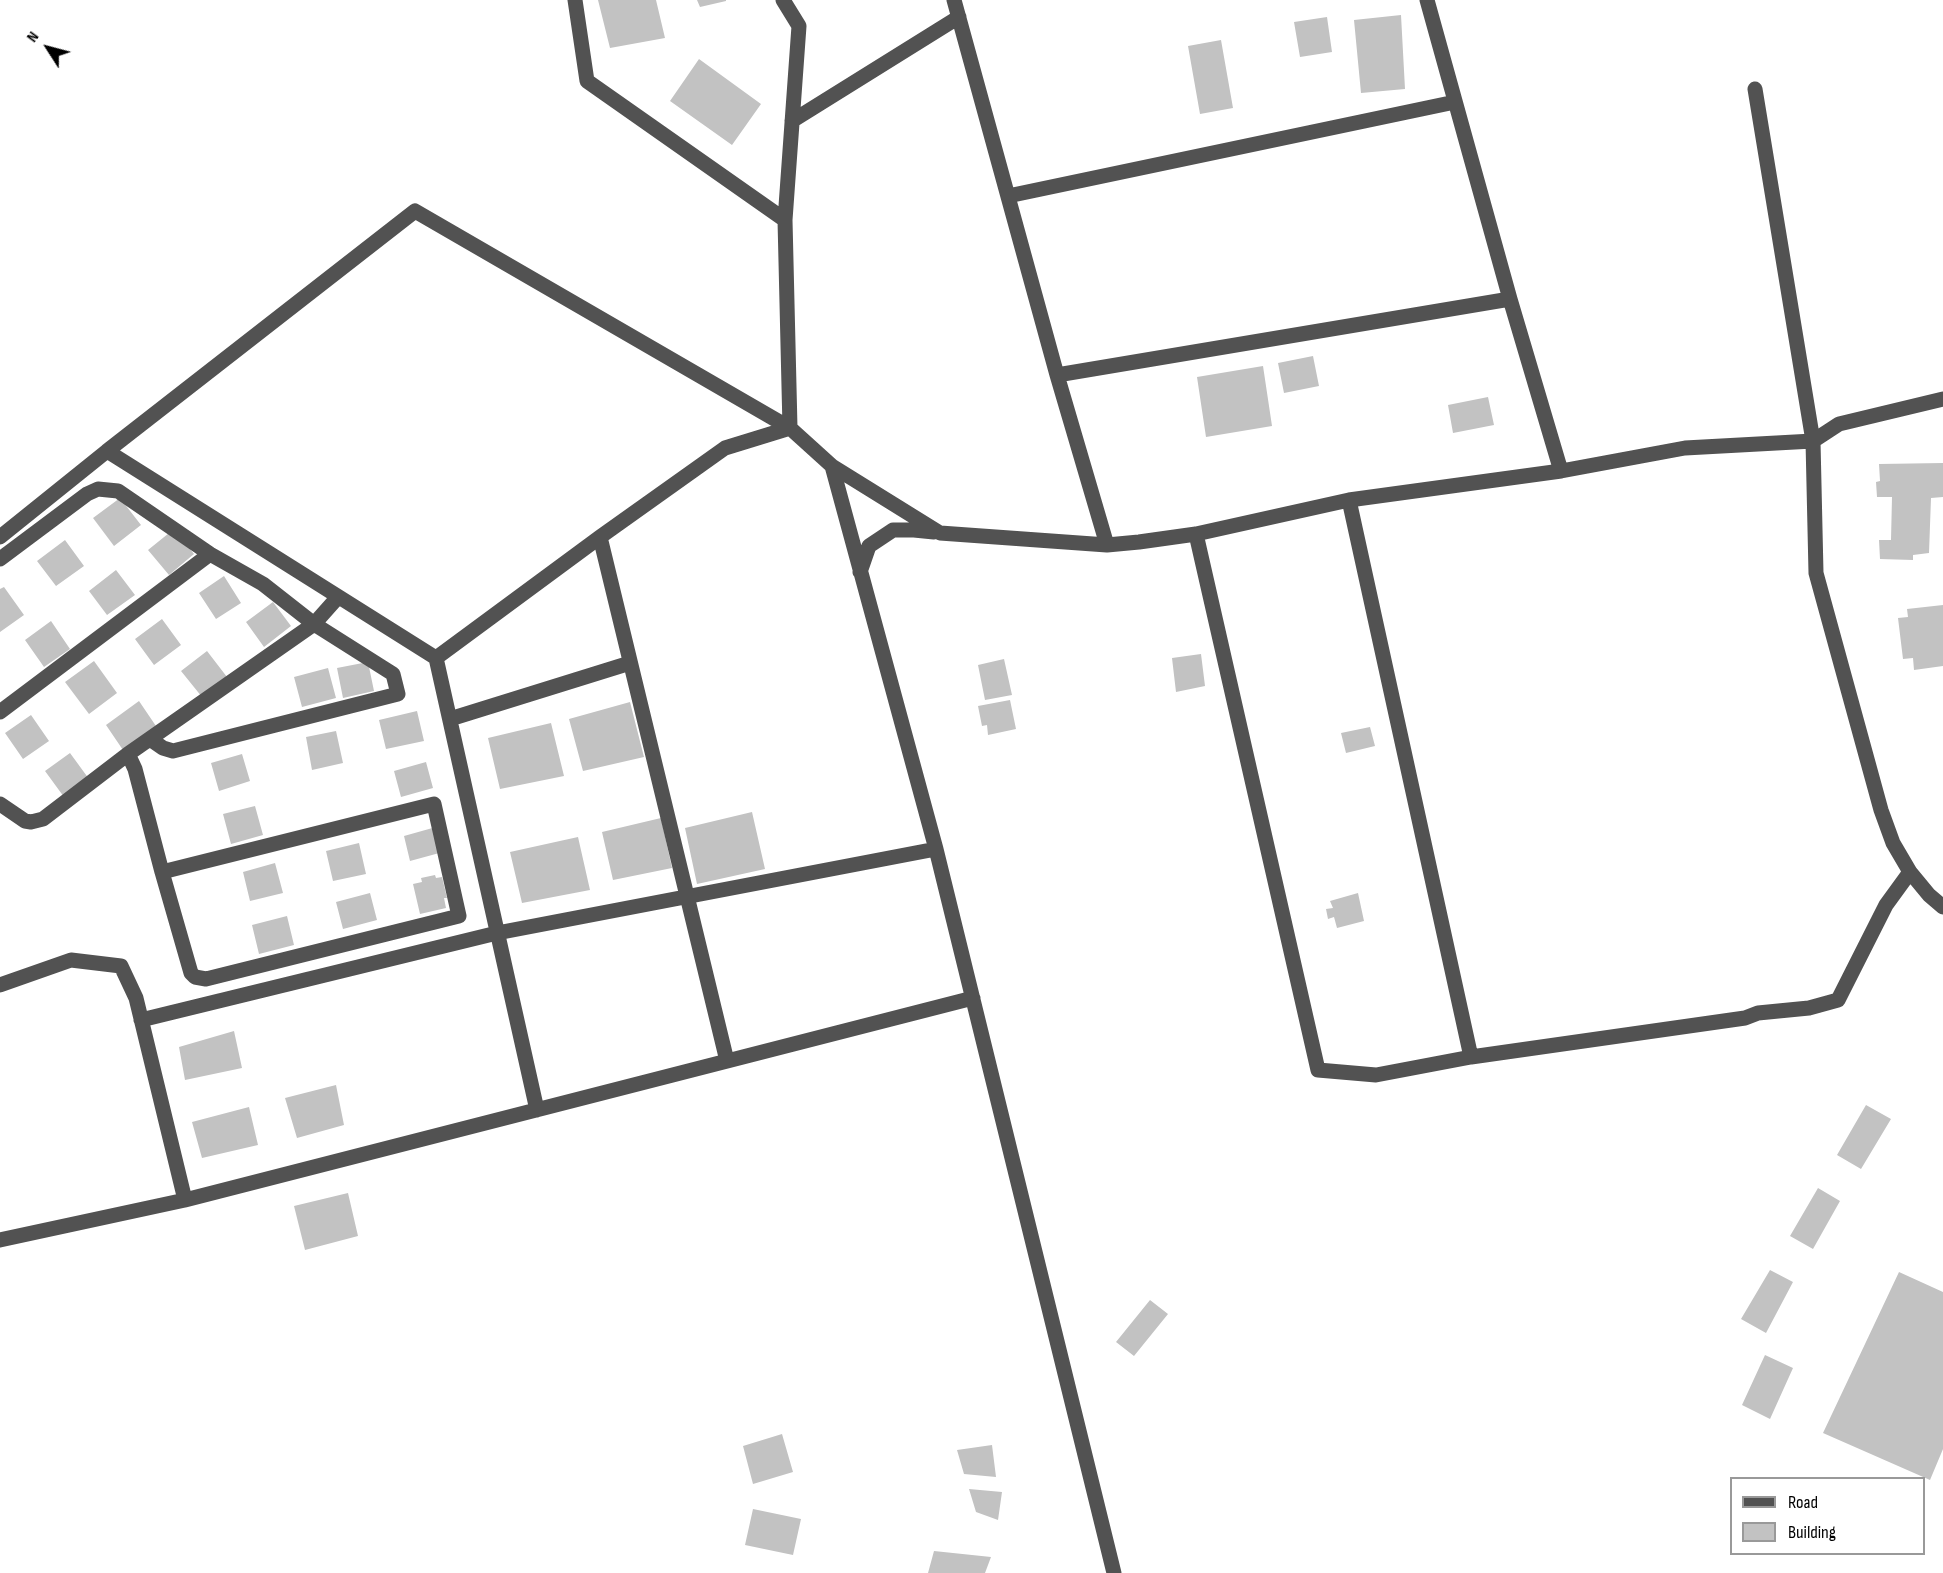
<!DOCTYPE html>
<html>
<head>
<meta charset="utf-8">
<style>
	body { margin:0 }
	#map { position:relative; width:1943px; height:1573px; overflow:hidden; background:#fff; font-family:"Sofia Sans Condensed",sans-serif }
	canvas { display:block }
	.legend { position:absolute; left:1730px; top:1477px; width:195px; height:78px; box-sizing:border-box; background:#fff; border:2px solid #999; margin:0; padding:8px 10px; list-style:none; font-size:18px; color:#000 }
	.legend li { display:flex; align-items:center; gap:12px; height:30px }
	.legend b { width:30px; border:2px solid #999 }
	.north { position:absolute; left:18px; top:18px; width:60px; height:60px; -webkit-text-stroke:4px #fff; paint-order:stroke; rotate:306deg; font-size:16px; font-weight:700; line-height:24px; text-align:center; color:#000 }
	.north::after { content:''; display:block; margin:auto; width:21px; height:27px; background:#000; clip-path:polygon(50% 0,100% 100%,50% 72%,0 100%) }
</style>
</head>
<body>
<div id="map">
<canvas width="1943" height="1573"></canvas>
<ul class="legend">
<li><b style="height:8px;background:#525252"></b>Road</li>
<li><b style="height:16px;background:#c2c2c2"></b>Building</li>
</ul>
<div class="north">N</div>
</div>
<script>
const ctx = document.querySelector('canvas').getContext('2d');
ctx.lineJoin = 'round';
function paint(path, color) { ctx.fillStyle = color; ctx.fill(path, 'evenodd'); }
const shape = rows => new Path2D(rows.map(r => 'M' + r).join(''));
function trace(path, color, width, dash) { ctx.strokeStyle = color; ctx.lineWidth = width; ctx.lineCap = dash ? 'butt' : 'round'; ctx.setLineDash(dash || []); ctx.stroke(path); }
paint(shape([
	[598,0,656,0,665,38,610,48],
	[697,0,726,0,726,1,700,7],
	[1401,15,1405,89,1361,93,1354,20],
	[1327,17,1332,52,1300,57,1294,22],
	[1221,40,1233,108,1200,114,1188,46],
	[699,59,761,104,732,145,670,101],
	[1313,356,1319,386,1284,393,1278,363],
	[1263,366,1272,426,1206,437,1197,377],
	[1488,397,1494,425,1453,433,1448,405],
	[1943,463,1943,497,1931,498,1929,553,1913,555,1913,560,1880,559,1879,540,1891,540,1892,497,1877,497,1876,482,1880,481,1879,464],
	[120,498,141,525,114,546,93,518],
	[174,529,194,554,169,575,148,550],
	[65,540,84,566,56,586,37,561],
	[116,570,135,595,107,615,89,591],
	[224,576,241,603,216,619,199,593],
	[4,587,24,615,0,632,0,589],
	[273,602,291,626,264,647,246,622],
	[1943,605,1943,666,1914,670,1913,658,1903,659,1898,618,1908,617,1907,609],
	[162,619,181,645,154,665,135,639],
	[51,621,70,649,44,667,25,640],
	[207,651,227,677,202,697,181,671],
	[1201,654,1205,686,1176,692,1172,658],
	[1004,659,1012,695,985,700,978,665],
	[94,661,117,693,89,714,65,682],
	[368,662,374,691,343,698,337,668],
	[328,668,336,698,302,707,294,677],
	[1010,700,1016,729,988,735,987,725,982,726,978,706],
	[139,701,158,729,125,753,106,725],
	[630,702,644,757,583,771,569,719],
	[417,711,424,741,386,749,379,720],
	[31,715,49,741,23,759,5,733],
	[551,723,564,776,500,789,488,738],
	[1370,727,1375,746,1346,753,1341,733],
	[336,731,343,763,312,770,306,737],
	[70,753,89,779,64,797,45,771],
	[242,754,250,781,219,791,211,763],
	[426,762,433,788,401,797,394,771],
	[255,806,263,835,231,844,223,814],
	[752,812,765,869,697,884,685,828],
	[661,818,672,868,613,880,602,832],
	[436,827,443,852,410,861,404,836],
	[578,837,590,890,522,903,510,852],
	[359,843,366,874,333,881,326,851],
	[275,863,283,893,250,901,243,872],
	[435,875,436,878,442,877,447,898,444,898,446,908,420,914,413,884,422,882,421,878],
	[370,893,377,920,343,929,336,902],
	[1358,893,1364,921,1337,928,1334,917,1328,919,1326,909,1333,908,1330,901],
	[287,916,294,945,259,954,252,925],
	[234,1031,242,1068,185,1080,179,1047],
	[336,1085,344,1125,297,1138,285,1098],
	[1866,1105,1891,1119,1861,1169,1837,1155],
	[249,1107,258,1145,202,1158,192,1122],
	[1818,1188,1840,1201,1813,1249,1790,1236],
	[348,1193,358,1236,305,1250,294,1206],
	[1770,1270,1793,1282,1766,1333,1741,1319],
	[1899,1272,1943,1292,1943,1449,1930,1480,1823,1433],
	[1150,1300,1168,1314,1134,1356,1116,1342],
	[1765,1355,1793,1368,1770,1419,1742,1405],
	[782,1434,793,1472,753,1484,743,1446],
	[992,1445,996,1477,964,1474,957,1450],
	[969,1489,1002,1492,998,1520,976,1512],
	[753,1509,801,1519,793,1555,745,1545],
	[934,1551,991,1557,985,1573,928,1573]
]), '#c2c2c2');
trace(shape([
	[575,0,587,81,785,220],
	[783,0,799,26,785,220,790,428,832,466,940,533,1107,545,1139,542,1196,534,1349,500,1561,471,1685,448,1813,441,1755,89],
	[954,0,1057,375,1107,545],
	[1427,0,1510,299,1561,471],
	[792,121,959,17],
	[1008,196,1455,102],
	[1057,375,1510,299],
	[1943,399,1839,424,1813,441,1816,573,1881,810,1893,843,1910,872,1929,895,1943,907],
	[832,466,936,849,1114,1573],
	[1349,500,1471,1057],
	[1196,534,1318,1070,1376,1075,1471,1057,1745,1018,1758,1013,1809,1008,1838,1000,1886,905,1910,872],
	[0,537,107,451],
	[600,537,727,1061],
	[0,559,87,494,98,489,118,491,210,554,263,584,314,624,393,674,398,694,173,751,163,748,150,739],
	[860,572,869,546,893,530,914,530,934,532],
	[436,658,600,537,725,448,790,428],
	[0,712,210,554],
	[450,719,630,663],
	[128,754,135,769,162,872,191,973,195,977,206,979,459,916,434,804,162,872],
	[0,804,25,821,31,822,43,819,128,754,314,624,338,597],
	[0,985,71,960,121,966,136,998,185,1200],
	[141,1020,497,933,936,849],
	[537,1110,436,658,107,451,415,211,790,428],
	[0,1240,185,1200,973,998]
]), '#525252', 15);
</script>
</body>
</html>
